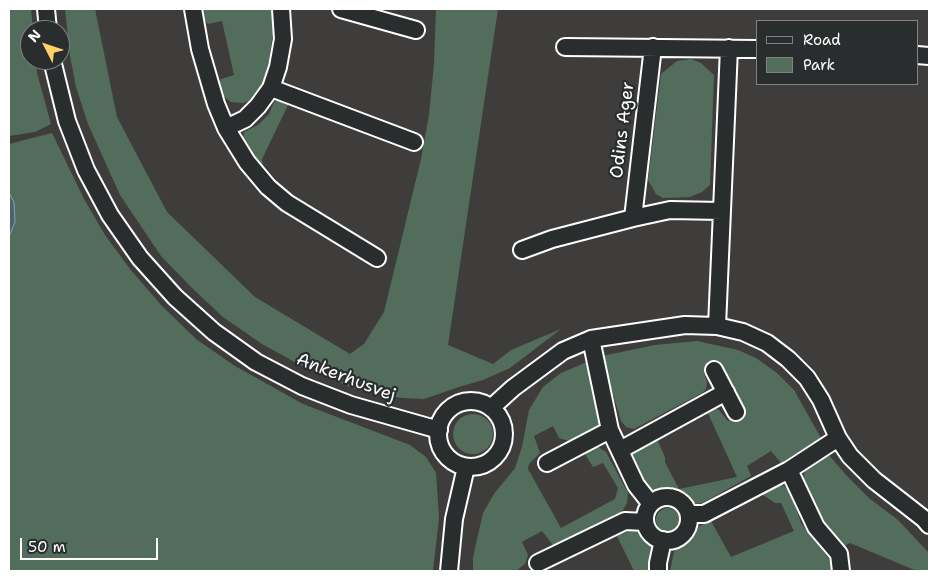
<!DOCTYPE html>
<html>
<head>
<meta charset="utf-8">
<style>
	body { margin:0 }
	#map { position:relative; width:938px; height:580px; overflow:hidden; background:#3f3d3b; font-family:"Shantell Sans",sans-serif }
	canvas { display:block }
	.frame { position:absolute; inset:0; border:10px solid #fff; pointer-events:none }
	.legend { position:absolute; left:756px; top:20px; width:162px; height:65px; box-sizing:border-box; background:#2a2d2e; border:1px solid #7f8182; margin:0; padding:6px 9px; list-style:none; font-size:15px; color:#fff }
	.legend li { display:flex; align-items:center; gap:10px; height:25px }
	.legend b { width:25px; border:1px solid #7f8182 }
	.north { position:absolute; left:20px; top:20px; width:50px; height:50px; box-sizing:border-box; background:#2a2d2e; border:1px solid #7f8182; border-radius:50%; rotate:311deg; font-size:14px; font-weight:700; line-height:20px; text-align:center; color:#fff }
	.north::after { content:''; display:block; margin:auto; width:18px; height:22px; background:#ffd166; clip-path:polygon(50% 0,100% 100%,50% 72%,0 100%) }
	.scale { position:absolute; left:20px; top:538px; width:138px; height:22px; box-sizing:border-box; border:2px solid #fff; border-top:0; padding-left:6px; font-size:15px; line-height:18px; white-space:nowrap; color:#fff; -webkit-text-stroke:4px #2a2d2e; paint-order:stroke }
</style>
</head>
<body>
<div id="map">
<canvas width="938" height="580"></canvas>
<div class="frame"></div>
<ul class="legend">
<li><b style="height:6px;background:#2a2d2e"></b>Road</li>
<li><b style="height:14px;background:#536d5d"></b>Park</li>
</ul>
<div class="north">N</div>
<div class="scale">50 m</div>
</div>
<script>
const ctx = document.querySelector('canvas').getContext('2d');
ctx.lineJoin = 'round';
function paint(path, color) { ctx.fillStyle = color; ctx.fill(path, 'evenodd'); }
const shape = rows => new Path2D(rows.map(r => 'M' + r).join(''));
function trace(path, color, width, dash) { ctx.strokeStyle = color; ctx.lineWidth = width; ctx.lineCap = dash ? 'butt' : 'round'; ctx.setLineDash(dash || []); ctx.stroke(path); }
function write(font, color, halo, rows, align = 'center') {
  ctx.font = font + ' "Shantell Sans",sans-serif'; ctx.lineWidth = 4.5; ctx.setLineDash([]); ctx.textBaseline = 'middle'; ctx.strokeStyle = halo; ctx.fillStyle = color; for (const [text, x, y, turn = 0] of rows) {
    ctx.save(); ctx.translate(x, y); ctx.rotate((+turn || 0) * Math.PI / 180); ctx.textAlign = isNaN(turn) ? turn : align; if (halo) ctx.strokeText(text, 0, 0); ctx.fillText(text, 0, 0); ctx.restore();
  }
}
paint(shape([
	[9,9,31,9,33,30,30,30,30,60,36,60,37,73,51,124,35,132,9,136],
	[65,9,95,9,117,117,167,212,255,297,350,354,364,344,384,312,421,159,429,115,434,64,436,9,498,9,448,345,493,364,511,350,561,329,510,368,483,380,462,386,424,399,403,398,378,395,355,389,300,365,262,344,223,317,192,288,161,256,120,195,88,124,76,87,70,56],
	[201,9,272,9,273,34,269,60,261,91,254,99,243,103,231,102,222,95,218,87,221,79,234,75,222,21,208,24,202,18],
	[691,59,701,63,714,75,710,185,702,192,690,197,663,198,656,194,648,180,661,74,677,61],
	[281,99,290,101,262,159,264,174,243,144,244,132,258,125,269,114,274,102],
	[52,133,84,199,105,235,130,269,161,305,196,339,235,366,303,404,410,445,426,457,436,473,439,518,433,571,9,571,9,144],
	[697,341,738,350,756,358,777,373,794,390,821,438,781,463,771,451,747,466,751,476,702,503,694,504,684,495,671,491,657,492,651,490,644,484,629,460,635,449,656,437,665,457,665,462,679,489,737,477,707,411,715,408,719,410,728,421,743,413,718,365,704,373,707,382,706,389,702,393,634,429,626,427,621,421,602,356,655,345],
	[587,362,603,420,597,430,569,441,559,438,553,426,534,436,540,453,529,464,528,469,561,528,615,499,618,488,603,463,593,467,585,454,598,447,606,452,628,493,627,503,621,513,561,545,553,545,542,531,522,542,528,555,525,564,516,571,473,571,473,557,483,513,494,494,515,468,522,447,529,410,543,387,561,373],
	'453 434a20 20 0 1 1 40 0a20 20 0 1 1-40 0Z',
	[828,454,846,475,869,498,898,520,929,553,929,571,917,571,850,543,840,548,818,519,809,500,803,479,806,467],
	[778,485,784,486,791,493,801,523,829,559,832,571,670,571,674,552,677,548,689,541,697,527,711,521,731,557,794,531,781,503,775,503,760,493],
	'656 520a12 12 0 1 1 24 0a12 12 0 1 1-24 0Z',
	[634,529,649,541,656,553,653,571,634,571,617,536]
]), '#536d5d');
const water = shape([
	[9,193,14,202,15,222,9,237,9,193]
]);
paint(water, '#4b626f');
trace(water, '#93a1a9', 1);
const street = shape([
	[46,9,48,30],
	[193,9,200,49,216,104,226,128,247,162,268,187,287,203,377,258],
	[341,9,416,30],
	[565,47,757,49],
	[917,55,929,56],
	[52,60,67,121,86,170,110,215,140,258,175,297,214,332,256,362,302,386,351,405,439,430],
	[271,88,414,142],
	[226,128,245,119,258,106,271,88,278,67,283,39,281,9],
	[633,218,653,47],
	[522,250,552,239,633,218,670,210,721,211],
	[717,326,729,48],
	[591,339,610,430,636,485,651,504],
	[714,370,736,412],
	'438 434a33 33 0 1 1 66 0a33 33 0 1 1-66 0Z',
	[491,408,513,388,563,351,591,339,685,325,717,326,743,332,767,343,788,359,807,378,821,400,838,438,850,456,874,480,924,519,929,525],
	[620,450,726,392],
	[547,463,610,430],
	[789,470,816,527,839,554,841,571],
	'645 519a22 22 0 1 1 44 0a22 22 0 1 1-44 0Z',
	[689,514,704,514,789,470,838,438],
	[538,563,625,521,645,522],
	[449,571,454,519,466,467],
	[658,571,658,563,663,540]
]);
trace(street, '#fff', 20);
trace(street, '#2a2d2e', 16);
write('18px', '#fff', '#2a2d2e', [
	["Odins Ager",623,130,-83],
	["Ankerhusvej",346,378,21]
]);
</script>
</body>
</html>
